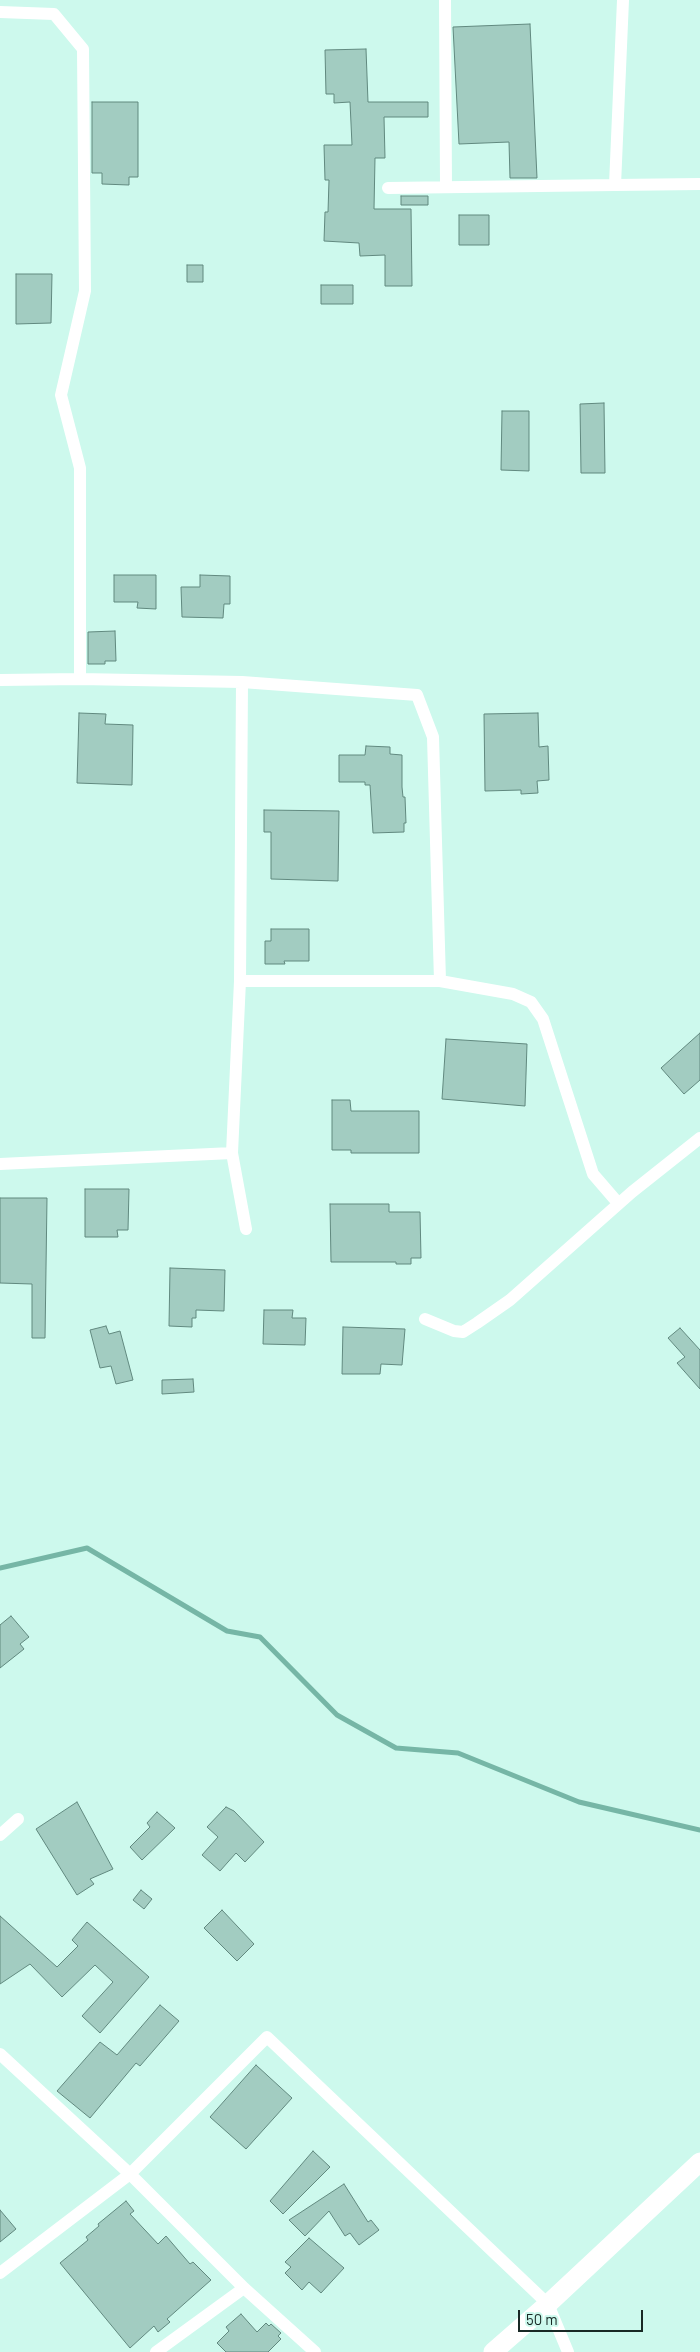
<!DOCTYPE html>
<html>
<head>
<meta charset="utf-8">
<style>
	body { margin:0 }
	#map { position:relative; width:700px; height:2352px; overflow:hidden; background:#cdf9ed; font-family:Barlow,sans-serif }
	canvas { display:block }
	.scale { position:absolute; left:518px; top:2310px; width:125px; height:22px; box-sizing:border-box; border:2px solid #182925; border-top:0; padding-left:6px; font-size:15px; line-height:18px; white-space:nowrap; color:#182925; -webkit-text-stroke:4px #cdf9ed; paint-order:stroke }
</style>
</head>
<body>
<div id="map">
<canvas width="700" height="2352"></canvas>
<div class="scale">50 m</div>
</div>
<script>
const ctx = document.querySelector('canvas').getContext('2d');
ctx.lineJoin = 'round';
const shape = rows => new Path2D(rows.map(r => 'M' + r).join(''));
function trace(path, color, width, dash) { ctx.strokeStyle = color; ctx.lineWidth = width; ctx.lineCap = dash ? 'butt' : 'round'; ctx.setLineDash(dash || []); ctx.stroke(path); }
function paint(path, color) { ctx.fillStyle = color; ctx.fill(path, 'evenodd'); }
trace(shape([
	[0,1568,87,1548,227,1631,260,1637,337,1715,396,1748,458,1753,579,1802,700,1830]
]), '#76b6a6', 5);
const building = shape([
	[530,24,537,178,510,178,509,142,459,144,453,27,530,24],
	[366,49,368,102,428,102,428,117,384,117,385,158,375,158,374,209,411,209,412,286,385,286,385,255,360,256,359,243,324,241,325,212,328,212,329,180,325,180,324,145,352,145,350,102,334,103,334,94,326,94,325,50,366,49],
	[92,102,138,102,138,177,129,177,129,185,102,184,102,173,92,173,92,102],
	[401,196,428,196,428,205,401,205,401,196],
	[459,215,489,215,489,245,459,245,459,215],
	[187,265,203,265,203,282,187,282,187,265],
	[16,274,52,274,51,323,16,324,16,274],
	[321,285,353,285,353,304,321,304,321,285],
	[604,403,605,473,581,473,580,404,604,403],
	[502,411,529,411,529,471,501,470,502,411],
	[114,575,156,575,156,609,137,608,138,602,114,602,114,575],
	[200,575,230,576,230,604,224,604,223,618,182,617,181,587,200,587,200,575],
	[115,631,116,661,105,661,105,664,88,664,88,632,115,631],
	[79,713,106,714,105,724,133,725,132,785,77,783,79,713],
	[538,713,539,747,548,746,549,780,537,781,538,793,521,794,521,790,485,791,484,714,538,713],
	[366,746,390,747,390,754,402,755,402,787,403,797,405,797,406,823,404,823,404,832,373,833,370,785,365,785,365,782,339,782,339,755,365,755,366,746],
	[264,810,339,811,338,881,271,879,271,832,264,832,264,810],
	[271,929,309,929,309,961,284,961,285,964,265,964,265,941,271,941,271,929],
	[700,1033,700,1080,684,1094,661,1068,700,1033],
	[446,1039,527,1044,525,1106,442,1099,446,1039],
	[332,1100,350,1100,351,1111,419,1111,419,1153,351,1153,351,1150,332,1150,332,1100],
	[85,1189,129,1189,128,1230,117,1230,118,1237,85,1237,85,1189],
	[0,1198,47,1198,45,1338,32,1338,32,1284,0,1283,0,1198],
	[330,1204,389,1204,389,1212,420,1212,421,1258,411,1258,411,1264,396,1264,396,1262,331,1262,330,1204],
	[170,1268,225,1270,224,1311,196,1310,196,1318,192,1318,192,1327,169,1326,170,1268],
	[264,1310,293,1310,292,1318,306,1318,305,1345,263,1344,264,1310],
	[106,1326,109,1334,120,1331,133,1380,116,1384,111,1366,100,1368,90,1330,106,1326],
	[343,1327,405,1329,402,1365,381,1364,380,1374,342,1374,343,1327],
	[680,1328,700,1350,700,1389,677,1363,685,1357,668,1338,680,1328],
	[193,1379,194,1392,162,1394,162,1380,193,1379],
	[11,1616,29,1637,20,1644,24,1649,0,1668,0,1625,11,1616],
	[77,1802,113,1869,90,1879,94,1884,77,1895,36,1829,77,1802],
	[226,1807,234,1811,264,1842,245,1862,236,1853,220,1871,202,1855,218,1837,207,1827,226,1807],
	[157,1812,175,1828,142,1860,130,1847,150,1827,147,1823,157,1812],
	[141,1890,152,1899,144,1909,133,1900,141,1890],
	[222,1910,254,1944,237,1961,204,1928,222,1910],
	[0,1916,57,1967,78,1946,72,1940,87,1922,149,1977,100,2033,82,2016,113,1982,95,1965,62,1997,30,1964,0,1984,0,1916],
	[160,2005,179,2021,140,2066,136,2063,90,2118,57,2091,100,2042,117,2055,160,2005],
	[256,2065,292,2098,246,2149,210,2117,256,2065],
	[313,2151,330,2167,283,2214,270,2201,313,2151],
	[344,2184,368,2222,371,2220,379,2230,359,2245,350,2233,345,2236,329,2211,305,2236,289,2220,344,2184],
	[126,2201,134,2211,130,2214,158,2244,166,2236,190,2264,193,2262,211,2280,167,2319,170,2322,158,2332,154,2326,130,2348,60,2263,88,2240,86,2237,99,2226,98,2224,126,2201],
	[0,2210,16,2229,0,2242,0,2210],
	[309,2238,344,2268,321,2293,309,2282,302,2290,285,2273,291,2267,285,2262,309,2238],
	[241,2314,257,2332,266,2323,269,2326,271,2324,281,2333,278,2336,281,2339,268,2352,226,2352,217,2343,229,2331,226,2327,241,2314]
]);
paint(building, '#a2ccc1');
trace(building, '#61897f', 1);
trace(shape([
	[445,0,446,187],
	[623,0,615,185,700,184],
	[0,12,54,14,83,49,85,291,61,395,80,468,80,679,242,682,417,695,433,737,440,981],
	[388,188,615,185],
	[0,680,80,679],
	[240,981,440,981,513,994,531,1002,543,1019,593,1174,618,1203],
	[232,1153,246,1229],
	[0,1164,232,1153,240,981,242,682],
	[425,1319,454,1331,463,1332,477,1323,510,1300,632,1192,700,1138],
	[0,1835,18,1819],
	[0,2054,130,2174,244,2288,315,2352],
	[0,2273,130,2174,267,2037,548,2304,568,2352],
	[156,2352,244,2288]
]), '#fff', 12);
trace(shape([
	[493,2352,548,2304,700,2162]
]), '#fff', 19);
</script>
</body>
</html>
